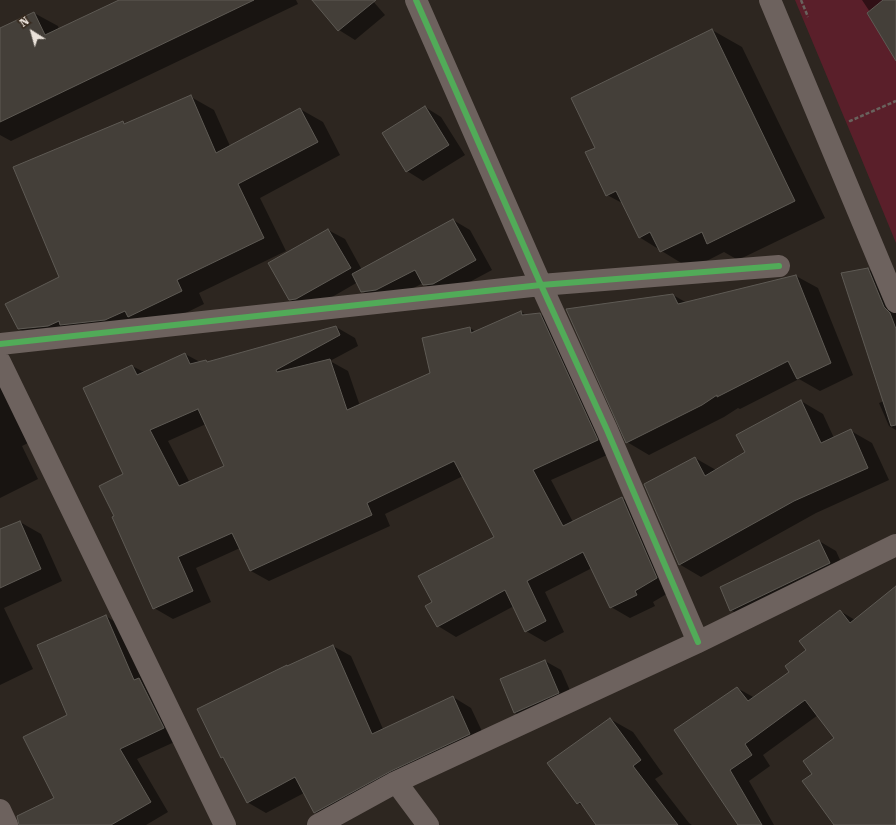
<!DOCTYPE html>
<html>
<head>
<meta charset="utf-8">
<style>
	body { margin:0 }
	#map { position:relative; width:896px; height:825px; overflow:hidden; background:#2d2620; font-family:"Roboto Serif",serif }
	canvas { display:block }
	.north { position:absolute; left:12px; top:12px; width:40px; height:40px; -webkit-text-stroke:3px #33261a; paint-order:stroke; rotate:323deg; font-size:11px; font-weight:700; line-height:16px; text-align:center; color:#eae2da }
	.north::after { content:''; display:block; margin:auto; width:14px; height:18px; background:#eae2da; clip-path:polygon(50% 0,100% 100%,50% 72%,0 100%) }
</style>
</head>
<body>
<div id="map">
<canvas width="896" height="825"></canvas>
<div class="north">N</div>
</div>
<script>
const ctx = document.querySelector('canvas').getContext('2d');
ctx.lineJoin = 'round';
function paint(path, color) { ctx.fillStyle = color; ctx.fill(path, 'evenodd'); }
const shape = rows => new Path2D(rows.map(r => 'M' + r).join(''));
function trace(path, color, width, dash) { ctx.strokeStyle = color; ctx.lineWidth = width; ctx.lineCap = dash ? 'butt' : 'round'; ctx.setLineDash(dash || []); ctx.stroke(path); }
paint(shape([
	[795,0,896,0,896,243,859,153]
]), '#5a1f2a');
paint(shape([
	[121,0,296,0,298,4,11,141,0,135,0,29,34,13,58,26,59,30],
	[313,0,372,0,385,15,355,40,339,30],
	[862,0,896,0,896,59,870,12],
	[712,30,742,47,825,218,738,260,724,252,691,269,639,237,624,204,607,195,596,148],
	[191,97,214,110,230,146,300,109,323,122,340,155,260,198,286,251,199,293,204,304,151,330,42,342,19,329,60,277,123,122,126,124],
	[425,107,441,117,465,155,423,181,407,171],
	[453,220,470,230,492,270,449,293,441,294,423,283,393,299,379,301,362,291,358,282,313,308,306,309,289,299,328,230,345,239,362,270],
	[868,269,883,278,896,308,896,430,889,426,879,403,884,401],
	[796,276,818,288,853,375,820,391,799,379,740,409,738,408,724,417,649,455,627,442,673,295,687,303],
	[521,312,527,315,540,314,558,324,616,451,551,480,573,522,622,498,641,509,675,589,653,602,655,606,630,618,611,607,592,568,545,592,564,632,545,642,526,631,514,606,456,637,438,626,433,602,495,537,463,476,385,514,390,526,269,581,251,571,240,548,196,568,211,602,173,619,154,608,116,516,124,474,132,366,144,372,185,354,200,362,206,361,209,363,336,327,355,338,358,346,330,361,348,371,360,406,431,374,470,328,476,332],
	[206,424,225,467,190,483,168,441],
	[0,387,6,391,30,442,22,446,38,479,0,498],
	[801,401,823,414,834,438,851,431,872,443,889,480,816,513,701,577,679,564,695,458,716,470,746,453],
	[20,522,41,534,62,581,4,608,33,669,0,685,0,530],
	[819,541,836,551,846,573,747,620,731,610],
	[896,588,896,825,836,825,813,774,835,739,818,715,763,755,770,766,749,781,774,825,739,825,675,730,737,688,755,698,791,672,840,611,855,620],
	[106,616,123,627,181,739,137,759,168,812,146,825,33,825,55,798,69,715],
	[333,646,351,656,383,729,453,697,471,708,488,744,333,823,315,812,304,793,266,813,247,802,226,760,222,758,199,709,287,666,288,667],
	[545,661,561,670,575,702,531,722,515,713,501,680],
	[610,719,633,732,663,774,655,779,689,823,692,825,598,825,586,808,578,803]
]), '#0007');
const building = shape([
	[119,0,254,0,0,122,0,28,34,12,45,35,119,0],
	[312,0,376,0,338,31,312,0],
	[883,0,896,0,896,61,867,13,883,0],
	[712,29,795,201,707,244,702,232,660,252,650,232,639,238,616,191,606,196,585,152,595,148,571,98,712,29],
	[191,95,216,153,300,108,318,142,238,184,264,238,177,280,182,291,128,317,125,311,105,320,60,325,59,321,48,326,18,329,5,304,59,277,13,167,123,121,124,124,191,95],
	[425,106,449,145,406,172,382,133,425,106],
	[453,219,476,260,433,284,423,285,415,270,376,290,361,292,352,274,453,219],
	[328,229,351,268,296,299,289,300,268,263,328,229],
	[868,268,884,307,890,313,896,329,896,425,891,426,841,273,868,268],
	[796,275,831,363,797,379,788,361,717,397,717,395,702,405,626,443,566,309,673,294,678,304,796,275],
	[521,311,522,315,540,313,598,440,533,470,563,526,622,497,657,578,635,591,637,595,610,608,583,552,527,581,546,621,525,632,505,590,437,627,425,606,432,602,418,576,494,537,454,461,367,503,372,515,250,571,232,533,178,557,193,591,153,609,112,517,114,516,99,486,123,474,83,388,132,365,137,375,185,353,190,364,206,360,207,362,336,326,340,335,276,370,277,372,330,359,347,410,430,373,422,338,470,327,471,333,521,311],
	[198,409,224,466,179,486,150,430,198,409],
	[801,400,821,443,851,429,868,468,794,501,679,565,644,484,695,457,705,476,745,452,736,435,801,400],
	[20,521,41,569,0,588,0,529,20,521],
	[819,540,830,563,730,611,720,587,819,540],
	[896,586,896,825,834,825,802,781,812,774,803,761,834,738,805,700,745,744,752,755,730,770,762,825,738,825,674,730,737,687,748,701,789,672,785,666,806,650,799,641,840,610,850,623,896,586],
	[106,615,134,680,139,678,164,728,120,749,151,802,111,825,19,825,17,816,54,798,23,737,67,715,37,645,106,615],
	[333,645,372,734,453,696,470,734,391,771,314,813,295,777,247,803,223,757,221,758,197,709,287,665,287,666,333,645],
	[545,660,559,693,514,713,500,679,545,660],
	[610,718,641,760,633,766,678,825,596,825,580,802,577,804,547,763,610,718]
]);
paint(building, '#443f39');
trace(building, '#5e5a54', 1);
trace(shape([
	[801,0,808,17],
	[850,120,850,121,896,101]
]), '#69625d', 2.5, [4, 2]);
trace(shape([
	[416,0,541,285,607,430,698,642],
	[770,0,896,302],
	[0,344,541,285,779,266],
	[0,362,225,825],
	[396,782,428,825],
	[0,810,7,825],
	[318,825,396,782,698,642,896,545]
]), '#6d625e', 22);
trace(shape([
	[416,0,541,285,607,430,698,642],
	[0,344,541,285,779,266]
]), '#51ab58', 6);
</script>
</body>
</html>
